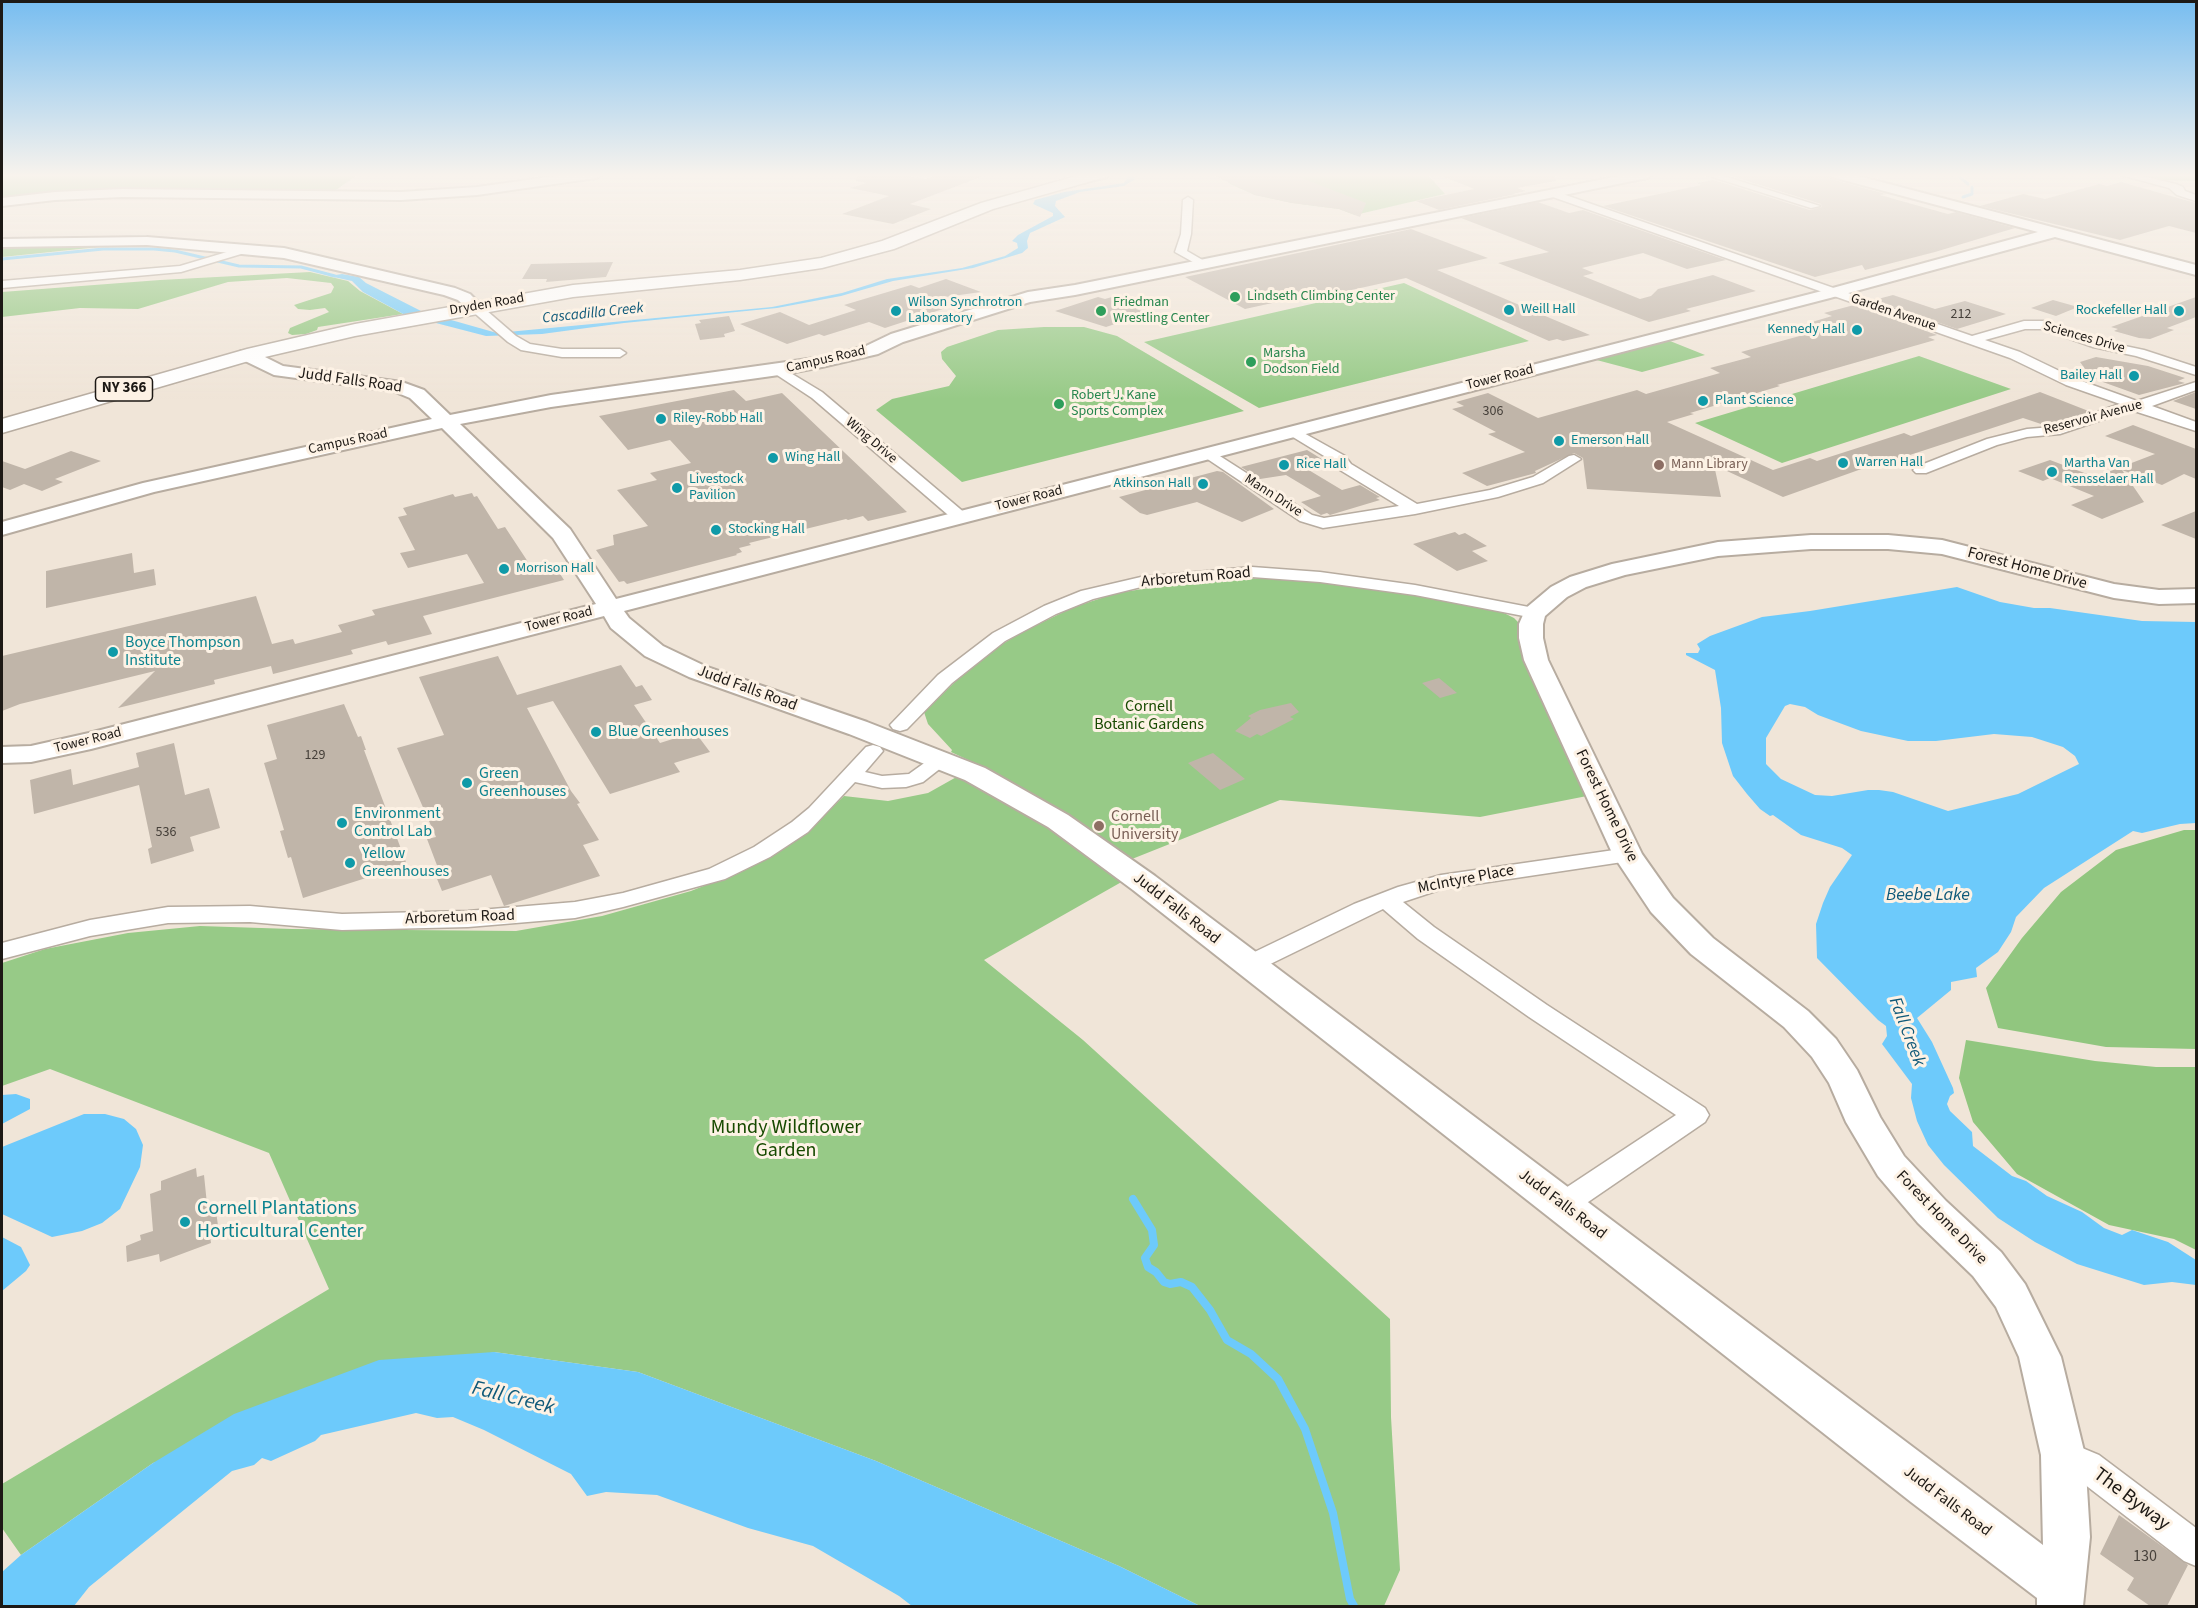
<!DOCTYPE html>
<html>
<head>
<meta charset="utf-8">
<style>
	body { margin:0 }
	#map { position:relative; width:2198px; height:1608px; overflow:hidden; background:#f0e5d8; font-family:"Source Sans 3",sans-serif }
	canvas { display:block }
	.frame { position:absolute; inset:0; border:3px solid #1d1915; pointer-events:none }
</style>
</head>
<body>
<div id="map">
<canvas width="2198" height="1608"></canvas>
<div class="frame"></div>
</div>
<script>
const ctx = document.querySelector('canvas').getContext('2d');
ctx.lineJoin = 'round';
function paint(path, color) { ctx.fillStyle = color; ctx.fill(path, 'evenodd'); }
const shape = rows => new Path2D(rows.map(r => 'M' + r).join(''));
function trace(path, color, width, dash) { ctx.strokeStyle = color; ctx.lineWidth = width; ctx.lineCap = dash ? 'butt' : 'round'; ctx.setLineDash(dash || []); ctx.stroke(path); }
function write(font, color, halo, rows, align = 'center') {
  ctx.font = font + ' "Source Sans 3",sans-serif'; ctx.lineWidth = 6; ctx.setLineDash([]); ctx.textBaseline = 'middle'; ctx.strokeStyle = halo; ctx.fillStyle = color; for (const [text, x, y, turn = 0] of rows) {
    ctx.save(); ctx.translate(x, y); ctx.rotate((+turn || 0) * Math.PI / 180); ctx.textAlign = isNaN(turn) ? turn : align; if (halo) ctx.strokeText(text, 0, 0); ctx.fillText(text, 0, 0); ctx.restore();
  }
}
paint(shape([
	[2,174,359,174,333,192,33,195,2,200],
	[1221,174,1435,174,1429,176,1445,194,1355,215,1339,209,1292,203,1255,195,1230,184],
	[2133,174,2196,174,2196,181,2161,180],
	[1404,283,1529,341,1259,408,1144,342],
	[1044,327,1084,327,1117,336,1244,411,962,482,876,410,892,399,949,386,956,376,942,359,941,352,947,347,998,330],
	[1665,339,1705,355,1642,372,1589,358],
	[1919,356,2011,389,1782,463,1695,423],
	[1282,578,1369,587,1502,612,1514,618,1523,627,1587,796,1480,817,1280,800,1132,859,998,774,951,752,952,750,928,724,924,712,964,673,989,652,1024,631,1074,607,1117,593,1162,586,1228,579],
	[960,775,1031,815,1125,880,984,960,1083,1040,1390,1319,1391,1417,1400,1570,1384,1606,1200,1606,1119,1566,876,1461,638,1372,494,1352,153,1463,21,1555,2,1528,2,1484,329,1289,269,1153,50,1069,2,1086,2,963,45,949,128,933,200,926,292,929,516,931,602,916,691,891,751,867,810,828,844,796,888,801,928,793]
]), '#97ca87');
paint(shape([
	[2,246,97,245,109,246,2,257],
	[310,272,348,281,360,291,403,314,318,327,317,330,306,334,292,335,288,333,290,328,329,312,325,308,310,310,298,309,294,305,331,293,334,287,331,283,287,278,228,282,138,309,80,308,2,317,2,292,160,280],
	[2184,830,2196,830,2196,1049,2106,1047,1998,1028,1986,988,2022,938,2061,892,2116,850],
	[1966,1040,2095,1061,2156,1067,2196,1067,2196,1250,2174,1239,2109,1225,2017,1174,1973,1122,1959,1078]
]), '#91c67f');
paint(shape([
	[1104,174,1133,174,1135,179,1124,186,1080,192,1056,201,1055,206,1065,217,1030,233,1027,241,1028,248,1022,253,973,268,893,281,841,296,777,308,624,323,542,334,486,336,405,315,363,292,352,281,329,276,342,274,359,277,366,283,423,312,497,333,772,307,842,293,887,279,962,268,1005,256,1018,248,1017,243,1012,241,1018,235,1053,216,1053,213,1033,204,1035,200,1064,192,1124,183,1127,178,1123,175],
	[1957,587,2000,602,2034,608,2050,608,2142,621,2196,622,2196,823,2180,824,2142,833,2133,831,2044,888,2016,917,2011,932,1998,952,1976,968,1977,977,1951,982,1951,990,1917,1018,1932,1042,1953,1088,1954,1093,1950,1096,1947,1104,1950,1111,1972,1132,1973,1146,2012,1176,2026,1181,2047,1196,2082,1212,2104,1228,2122,1235,2132,1230,2168,1242,2196,1260,2196,1285,2172,1282,2144,1285,2077,1264,2035,1242,1998,1218,1944,1165,1928,1145,1917,1121,1911,1098,1912,1084,1882,1044,1887,1036,1886,1026,1878,1020,1817,958,1816,924,1823,903,1830,887,1852,855,1842,848,1801,835,1773,815,1770,816,1760,809,1747,794,1733,776,1722,743,1721,708,1715,670,1686,655,1686,653,1698,653,1700,649,1697,644,1710,636,1762,617,1810,611],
	[1790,704,1805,707,1818,715,1861,731,1908,741,1936,741,1994,734,2032,737,2063,747,2075,756,2079,764,2018,794,1948,811,1893,792,1879,790,1868,790,1832,796,1815,795,1781,779,1766,764,1766,738,1785,706],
	[16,1094,30,1099,30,1109,2,1124,2,1095],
	[84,1114,105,1114,124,1119,136,1129,143,1145,140,1167,120,1209,102,1223,82,1231,52,1237,2,1214,2,1147],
	[2,1237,21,1247,30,1265,26,1271,2,1291],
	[494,1352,638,1372,876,1461,1119,1566,1200,1606,912,1606,899,1596,813,1546,748,1528,657,1495,606,1492,587,1496,571,1474,484,1430,453,1417,437,1418,416,1413,321,1435,315,1441,271,1461,262,1458,254,1465,232,1471,89,1587,74,1606,2,1606,2,1572,21,1555,153,1463,234,1414,379,1360]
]), '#6dcafb');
trace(shape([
	[1956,174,1968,184],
	[1963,197,1972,194,1972,187],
	[2,259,103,249,154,249,175,251,239,266,301,267,335,276]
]), '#6dcafb', 3);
trace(shape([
	[1133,1199,1152,1230,1154,1245,1145,1258,1148,1267,1156,1272,1164,1282,1170,1284,1181,1282,1192,1287,1210,1310,1227,1340,1251,1354,1278,1379,1305,1429,1333,1513,1350,1599,1354,1606]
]), '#6dcafb', 8);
paint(shape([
	[857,174,898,174,925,179,939,174,986,175,910,204,931,209,893,224,842,214,889,196,850,188,866,183,856,181],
	[1211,174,1291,174,1366,203,1360,217,1339,209,1292,203,1255,195],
	[1437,174,1555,174,1556,181,1517,188,1526,191,1513,194,1516,194,1439,210,1416,201,1474,189],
	[1742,174,1829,174,1831,179,1886,194,1880,195,1948,214,1956,212,2015,228,1935,252,1865,270,1862,265,1815,277,1603,206,1701,185,1697,183,1714,180,1810,210,1822,207,1821,204,1731,176],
	[2121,182,2196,203,2196,233,2169,226,2120,240,1980,206,2023,194,2045,199,2099,184,2107,186],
	[1538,202,1569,213,1583,210,1726,260,1687,269,1643,253,1582,268,1594,273,1583,276,1640,299,1651,296,1658,289,1713,275,1756,291,1686,309,1691,311,1649,322,1498,263,1549,252,1461,218],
	[1411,229,1488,258,1437,270,1590,335,1563,341,1557,339,1549,341,1406,278,1306,300,1300,297,1245,309,1185,277],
	[613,262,606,277,546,282,547,279,522,279,531,264],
	[946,279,981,292,924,300,946,308,885,328,869,322,824,336,819,334,787,344,740,324,780,312,809,325,856,310,844,305,911,285,919,288],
	[1893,295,1935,309,1965,301,2006,314,1957,329,1874,300],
	[1098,297,1105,299,1112,297,1141,307,1136,309,1148,313,1106,327,1055,311],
	[2196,297,2196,317,2167,328,2174,330,2150,339,2139,338,2114,331,2118,329,2111,327],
	[2053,300,2078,307,2056,316,2031,308],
	[1854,305,1937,335,1928,337,1935,340,1777,385,1780,386,1690,413,1694,414,1667,422,1773,470,1810,458,1817,461,1904,433,1911,436,2040,392,2091,412,2053,425,2044,425,2023,418,1870,468,1867,467,1783,497,1714,465,1721,497,1587,489,1583,458,1574,453,1535,471,1536,473,1487,486,1462,473,1525,452,1488,434,1496,432,1452,409,1464,406,1456,402,1488,393,1538,418,1637,390,1646,394,1720,373,1710,368,1751,357,1741,352,1818,331,1802,325,1832,316,1824,313],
	[729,316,735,331,724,334,725,337,700,340,695,324,701,323,699,320],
	[2096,357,2148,366,2185,378,2178,381,2185,383,2139,395,2100,381,2088,373,2080,362],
	[734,390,746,401,782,393,907,512,868,521,863,516,848,520,846,519,749,543,751,545,739,548,742,552,736,554,737,555,627,584,624,581,619,582,596,550,614,545,613,535,648,526,617,490,657,480,650,473,691,463,670,440,628,450,599,416],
	[2196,392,2196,409,2173,401],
	[2133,425,2196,449,2196,479,2184,474,2162,485,2122,470,2144,502,2102,519,2071,505,2094,496,2050,478,2043,481,2018,471,2050,460,2095,477,2155,454,2105,436],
	[1307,450,1325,461,1311,465,1314,467,1307,469,1342,490,1360,485,1380,497,1376,498,1380,500,1330,515,1327,513,1321,515,1301,502,1321,496,1286,475,1260,479,1241,467],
	[71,451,101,461,55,479,63,482,42,491,24,484,10,490,2,487,2,461,25,469],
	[1217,471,1223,472,1274,509,1242,522,1197,502,1147,515,1140,513,1119,497],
	[472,493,474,497,477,496,498,529,505,527,534,571,555,566,564,580,423,616,432,634,388,645,386,641,351,650,353,654,273,674,271,666,214,680,215,684,118,708,155,671,20,704,2,711,2,656,256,596,272,644,293,639,295,644,342,632,338,625,375,615,372,610,484,583,467,554,408,568,400,553,415,550,398,517,407,515,403,508,453,494,455,497],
	[2196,511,2196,539,2161,525],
	[1455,532,1459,535,1465,533,1487,546,1472,551,1488,561,1457,571,1413,544],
	[132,553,134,573,154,569,156,585,46,608,46,571],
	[498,656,517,695,621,665,636,687,642,685,652,700,634,705,660,743,695,732,710,752,674,763,680,772,610,794,553,701,527,708,571,791,580,803,577,804,599,840,583,845,600,876,504,906,491,875,442,891,433,869,438,868,427,839,436,837,397,748,444,735,419,677],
	[1439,678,1457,693,1440,698,1422,683],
	[1291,703,1299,712,1290,717,1294,719,1261,736,1257,734,1250,738,1235,731,1251,718,1248,716,1260,710],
	[344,704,358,737,361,736,366,750,364,750,407,865,303,898,291,857,288,858,280,831,284,830,264,763,277,759,267,725],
	[174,743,185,795,209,788,220,828,190,837,194,851,151,864,148,849,152,847,139,785,34,814,30,780,71,769,73,785,139,767,136,753],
	[1213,753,1245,779,1220,790,1188,763],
	[196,1168,197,1177,204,1175,208,1214,216,1211,219,1233,210,1236,211,1243,160,1262,159,1254,127,1262,126,1246,141,1240,140,1235,153,1231,150,1194,161,1190,161,1181],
	[2119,1515,2188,1565,2167,1606,2150,1606,2127,1590,2134,1578,2100,1554]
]), '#c0b5a9');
const street = shape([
	[1703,174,1717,174,1820,206,1811,208,1703,174],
	[2117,174,2133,174,2176,184,2183,187,2185,191,2196,195,2196,201,2177,195,2169,188,2117,174],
	[1554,191,1972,336,2024,321,2043,321,2101,341,2144,350,2196,367,2196,375,2136,356,2093,347,2042,329,2025,329,1985,340,2020,352,2076,379,2137,401,2196,382,2196,390,2152,406,2196,422,2196,431,2131,410,2060,434,2027,437,1997,445,1926,473,1916,473,1913,470,1916,467,1987,439,2027,429,2053,427,2120,404,2066,385,2010,358,1550,196,1549,194,1554,191],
	[1188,197,1193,200,1191,234,1187,251,1206,262,1206,266,1202,267,1175,252,1181,234,1183,200,1188,197],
	[247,246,253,249,251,251,181,272,2,288,2,281,180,266,247,246],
	[475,303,479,304,516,336,530,344,562,349,620,349,626,353,620,357,562,357,521,350,508,342,471,310,471,304,475,303],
	[779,366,822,392,966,514,968,517,966,520,954,520,812,398,774,373,772,370,779,366],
	[1293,427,1345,456,1351,464,1417,504,1490,490,1533,477,1569,456,1574,455,1581,459,1543,483,1498,497,1415,514,1323,528,1300,521,1200,454,1202,451,1212,451,1312,515,1324,518,1399,506,1340,470,1334,462,1288,434,1286,431,1293,427],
	[1252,567,1320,572,1415,585,1534,608,1540,609,1543,613,1540,617,1534,618,1415,595,1320,582,1252,577,1141,587,1093,599,1056,614,1005,641,952,683,907,729,900,731,893,729,890,725,938,675,993,633,1044,606,1081,591,1141,577,1252,567],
	[873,745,880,747,883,751,865,772,882,776,909,774,934,756,941,754,948,756,951,760,923,782,906,787,882,788,855,782,808,832,770,857,725,879,623,907,575,918,468,927,342,930,250,922,168,923,90,936,2,959,2,943,90,920,168,907,250,906,342,914,468,911,575,902,623,893,709,869,754,847,792,822,809,808,866,747,873,745],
	[1628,848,1636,850,1639,855,1636,860,1442,889,1403,902,1434,927,1547,1005,1705,1108,1709,1115,1705,1122,1572,1213,1562,1216,1552,1213,1548,1205,1552,1197,1676,1115,1529,1017,1418,939,1383,909,1256,971,1248,973,1240,971,1236,965,1240,959,1354,904,1398,887,1441,875,1628,848],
	[2063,1440,2099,1455,2196,1528,2196,1566,2184,1561,2075,1477,2051,1466,2047,1455,2051,1444,2063,1440]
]);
const secondary = shape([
	[570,174,603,174,596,178,477,195,401,200,122,197,55,200,2,206,2,198,55,192,122,189,401,192,477,187,570,174],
	[1088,174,1109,174,1107,177,1083,183,1076,179,1088,174],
	[1629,174,1654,174,1647,178,1075,295,1030,302,903,342,878,354,822,367,779,375,551,407,460,424,570,529,616,599,1818,292,2038,232,1832,177,1831,174,1851,174,2196,265,2196,275,2055,237,1830,298,624,611,629,618,663,646,707,667,867,722,985,768,1068,815,1155,876,2043,1545,2041,1455,2019,1357,1996,1307,1973,1276,1918,1223,1878,1176,1846,1122,1829,1083,1812,1057,1784,1027,1691,954,1651,912,1613,855,1524,660,1519,638,1519,624,1526,608,1551,587,1570,577,1612,564,1718,542,1811,535,1888,535,1942,540,2114,584,2159,590,2196,589,2196,603,2159,604,2114,598,1942,554,1888,549,1811,549,1718,556,1625,575,1586,587,1567,597,1545,616,1543,624,1543,638,1548,660,1642,854,1673,898,1713,938,1808,1011,1836,1039,1857,1070,1880,1117,1904,1156,1946,1201,2001,1252,2025,1284,2061,1357,2085,1455,2090,1537,2083,1606,2037,1606,2037,1598,1911,1502,1133,890,1048,827,965,780,849,734,689,677,645,656,611,628,604,616,91,749,31,762,2,763,2,747,31,746,89,733,596,604,553,538,442,428,154,492,2,535,2,522,143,483,432,419,410,398,393,391,274,375,241,359,238,355,241,351,253,351,283,366,402,382,424,390,450,415,551,395,822,357,866,346,891,334,1028,292,1075,285,1629,174],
	[147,237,284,248,455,288,470,294,483,307,475,312,469,310,458,300,444,295,284,258,147,245,2,247,2,239,147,237]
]);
const primary = shape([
	[1083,174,1091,179,1088,182,993,209,894,249,822,268,740,280,573,297,355,336,252,360,2,433,2,419,247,349,355,324,573,285,740,270,821,258,882,241,981,203,1083,174]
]);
trace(street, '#b7aca0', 3);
trace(secondary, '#b7aca0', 4);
trace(primary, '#b7aca0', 3);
paint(street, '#fff');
paint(secondary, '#fff');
paint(primary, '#fff');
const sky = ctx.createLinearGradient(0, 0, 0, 399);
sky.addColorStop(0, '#77bdf0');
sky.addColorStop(0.44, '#f8f3ed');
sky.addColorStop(1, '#f8f3ed00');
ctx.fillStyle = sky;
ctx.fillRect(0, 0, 2198, 399);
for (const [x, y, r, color] of [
	[1235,297,6,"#2e9e5b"],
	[1509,310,6,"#0f9aa8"],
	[896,311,6,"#0f9aa8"],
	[1101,311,6,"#2e9e5b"],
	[2179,311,6,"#0f9aa8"],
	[1857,330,6,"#0f9aa8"],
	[1251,362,6,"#2e9e5b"],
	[2134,376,6,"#0f9aa8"],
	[1703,401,6,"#0f9aa8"],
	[1059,404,6,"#2e9e5b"],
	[661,419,6,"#0f9aa8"],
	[1559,441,6,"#0f9aa8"],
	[773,458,6,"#0f9aa8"],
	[1843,463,6,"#0f9aa8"],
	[1284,465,6,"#0f9aa8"],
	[1659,465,6,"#8d6e63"],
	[2052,472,6,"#0f9aa8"],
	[1203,484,6,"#0f9aa8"],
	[677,488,6,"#0f9aa8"],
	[716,530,6,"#0f9aa8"],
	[504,569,6,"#0f9aa8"],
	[113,652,6,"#0f9aa8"],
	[596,732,6,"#0f9aa8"],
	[467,783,6,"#0f9aa8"],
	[342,823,6,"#0f9aa8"],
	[1099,826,6,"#8d6e63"],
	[350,863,6,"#0f9aa8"],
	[185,1222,6,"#0f9aa8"]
]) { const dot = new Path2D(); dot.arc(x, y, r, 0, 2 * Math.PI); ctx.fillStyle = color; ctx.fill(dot); trace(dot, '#fdf2e5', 2); }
write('14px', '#27864d', '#fdf2e5', [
	["Lindseth Climbing Center",1247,297],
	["Friedman",1113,303],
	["Wrestling Center",1113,319],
	["Marsha",1263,354],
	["Dodson Field",1263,370],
	["Robert J. Kane",1071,396],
	["Sports Complex",1071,412]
], 'left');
write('14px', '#0d838f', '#fdf2e5', [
	["Wilson Synchrotron",908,303],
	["Laboratory",908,319],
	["Weill Hall",1521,310],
	["Rockefeller Hall",2167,311,"right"],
	["Kennedy Hall",1845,330,"right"],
	["Bailey Hall",2122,376,"right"],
	["Plant Science",1715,401],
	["Riley-Robb Hall",673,419],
	["Emerson Hall",1571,441],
	["Wing Hall",785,458],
	["Warren Hall",1855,463],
	["Martha Van",2064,464],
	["Rensselaer Hall",2064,480],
	["Rice Hall",1296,465],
	["Livestock",689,480],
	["Pavilion",689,496],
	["Atkinson Hall",1191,484,"right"],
	["Stocking Hall",728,530],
	["Morrison Hall",516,569]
], 'left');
write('14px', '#1d1915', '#fdf2e5', [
	["Dryden Road",487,305,-10],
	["Garden Avenue",1893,313,19],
	["Sciences Drive",2084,338,16],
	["Campus Road",826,360,-13],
	["Tower Road",1500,378,-14],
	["Reservoir Avenue",2093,418,-15],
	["Wing Drive",871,441,40],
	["Campus Road",348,442,-12],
	["Mann Drive",1273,496,33],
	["Tower Road",1029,499,-14],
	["Tower Road",559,620,-14],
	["Tower Road",88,741,-14]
]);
write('14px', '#46403a', null, [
	["212",1961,315],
	["306",1493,412],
	["129",315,756],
	["536",166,833]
]);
write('14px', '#785e54', '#fdf2e5', [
	["Mann Library",1671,465]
], 'left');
write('italic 15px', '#0f5979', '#fdf2e5', [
	["Cascadilla Creek",593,314,-6]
]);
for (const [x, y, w] of [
	[124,389,57]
]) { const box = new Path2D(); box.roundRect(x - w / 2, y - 12, w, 24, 4.5); ctx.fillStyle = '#fdf2e5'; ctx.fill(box); trace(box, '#1d1915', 1.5); }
write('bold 15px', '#1d1915', null, [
	["NY 366",124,389]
]);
write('16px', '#1d1915', '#fdf2e5', [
	["Judd Falls Road",350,381,8],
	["Forest Home Drive",2027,569,15],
	["Arboretum Road",1196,578,-5],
	["Judd Falls Road",747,689,20],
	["Forest Home Drive",1606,806,64],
	["McIntyre Place",1466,880,-11],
	["Judd Falls Road",1176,909,38],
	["Arboretum Road",460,918,-2],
	["Judd Falls Road",1562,1205,37],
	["Forest Home Drive",1941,1218,46],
	["Judd Falls Road",1947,1502,37]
]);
write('16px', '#0d838f', '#fdf2e5', [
	["Boyce Thompson",125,643],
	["Institute",125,661],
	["Blue Greenhouses",608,732],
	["Green",479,774],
	["Greenhouses",479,792],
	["Environment",354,814],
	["Control Lab",354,832],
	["Yellow",362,854],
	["Greenhouses",362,872]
], 'left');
write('16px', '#174a00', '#fdf2e5', [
	["Cornell",1149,707],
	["Botanic Gardens",1149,725]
]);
write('16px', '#785e54', '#fdf2e5', [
	["Cornell",1111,817],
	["University",1111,835]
], 'left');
write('16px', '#46403a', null, [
	["130",2145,1557]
]);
write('italic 18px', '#0f5979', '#fdf2e5', [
	["Beebe Lake",1928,896],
	["Fall Creek",1906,1032,69]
]);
write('20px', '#174a00', '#fdf2e5', [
	["Mundy Wildflower",786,1129],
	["Garden",786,1152]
]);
write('20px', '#0d838f', '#fdf2e5', [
	["Cornell Plantations",197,1210],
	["Horticultural Center",197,1233]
], 'left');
write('20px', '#1d1915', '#fdf2e5', [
	["The Byway",2131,1500,37]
]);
write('italic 21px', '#0f5979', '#fdf2e5', [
	["Fall Creek",513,1399,14]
]);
</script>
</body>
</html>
